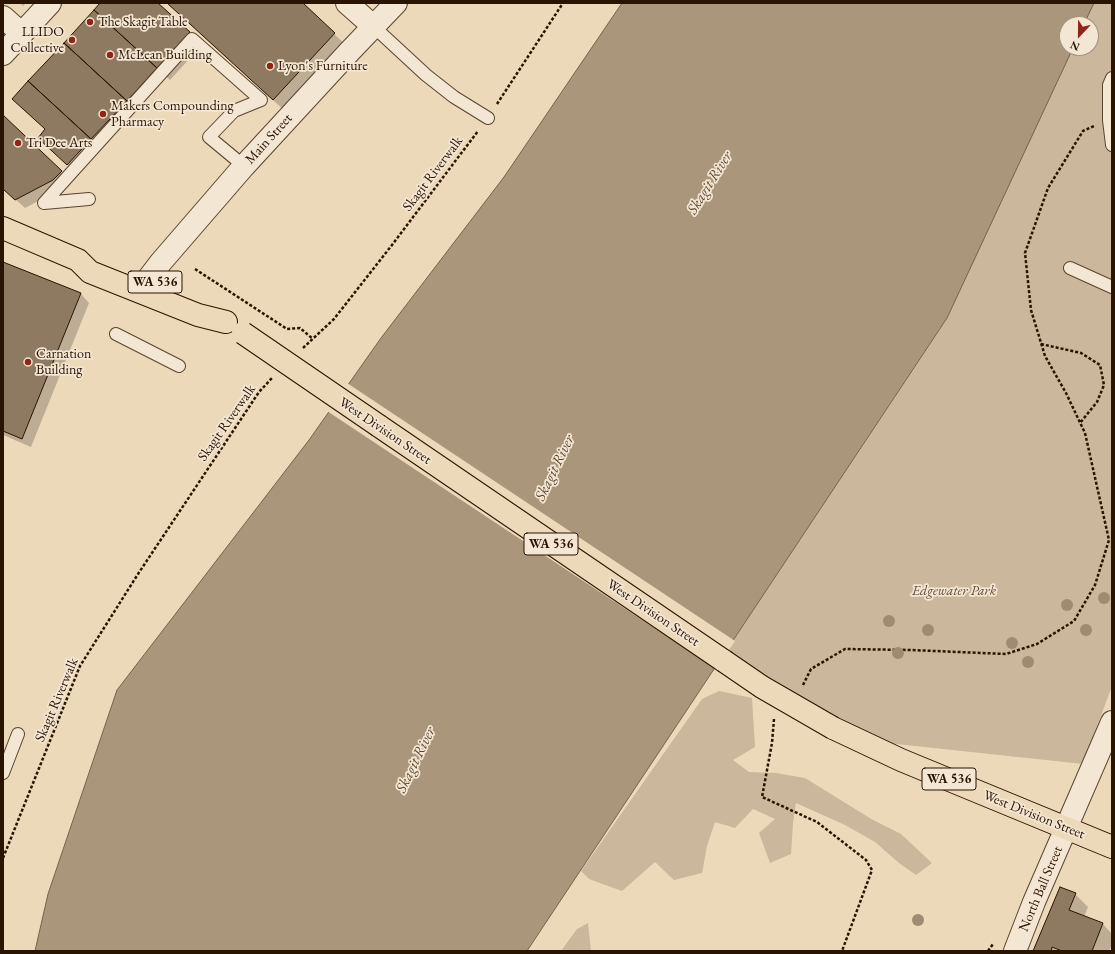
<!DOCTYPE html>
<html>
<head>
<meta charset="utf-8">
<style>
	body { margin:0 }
	#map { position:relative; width:1115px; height:954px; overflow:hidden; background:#ecd9ba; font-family:"EB Garamond",serif }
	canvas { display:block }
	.frame { position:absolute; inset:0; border:4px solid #291301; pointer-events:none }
	.north { position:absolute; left:1059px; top:16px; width:40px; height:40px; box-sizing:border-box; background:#f3e6d2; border:1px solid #a2927e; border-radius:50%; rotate:202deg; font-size:11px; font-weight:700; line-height:16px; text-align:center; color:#291301 }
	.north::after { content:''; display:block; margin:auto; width:14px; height:18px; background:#8f2418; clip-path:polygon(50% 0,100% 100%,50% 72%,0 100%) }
</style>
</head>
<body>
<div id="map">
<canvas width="1115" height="954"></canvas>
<div class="frame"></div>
<div class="north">N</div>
</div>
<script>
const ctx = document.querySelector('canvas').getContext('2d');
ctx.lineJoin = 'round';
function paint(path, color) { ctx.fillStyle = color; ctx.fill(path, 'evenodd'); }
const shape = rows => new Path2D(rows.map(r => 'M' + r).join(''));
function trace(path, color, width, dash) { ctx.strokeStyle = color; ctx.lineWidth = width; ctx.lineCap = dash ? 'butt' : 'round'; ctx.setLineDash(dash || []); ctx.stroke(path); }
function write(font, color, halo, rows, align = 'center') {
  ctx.font = font + ' "EB Garamond",serif'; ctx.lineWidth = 3.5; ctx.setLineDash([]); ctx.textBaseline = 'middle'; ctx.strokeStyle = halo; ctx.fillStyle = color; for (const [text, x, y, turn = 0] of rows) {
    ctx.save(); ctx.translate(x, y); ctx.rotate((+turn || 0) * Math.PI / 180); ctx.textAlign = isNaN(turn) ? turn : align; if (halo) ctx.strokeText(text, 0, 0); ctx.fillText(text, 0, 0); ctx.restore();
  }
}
paint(shape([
	[1086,3,1112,3,1112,686,1083,764,859,740,719,662,947,318,1067,48,1091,48,1091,24,1077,24],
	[719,691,752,698,755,747,733,760,749,772,776,773,805,778,873,820,901,834,932,863,916,875,899,863,875,842,845,825,796,803,793,823,791,854,770,863,759,833,775,819,753,809,735,828,715,822,707,846,702,873,674,880,655,862,622,891,589,879,581,871,702,699],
	[588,923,591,951,561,951,577,929]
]), '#cbb79b');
const water = shape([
	[622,3,1094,3,1084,24,1067,24,1067,48,1073,48,947,318,527,951,35,951,48,894,117,690,309,440,381,338,504,177,622,3]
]);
paint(water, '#aa967b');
trace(water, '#76624a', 1);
paint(shape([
	[347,383,735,641,716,669,327,411]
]), '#ecd9ba');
paint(shape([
	[20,3,26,3,23,6],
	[102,3,157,3,202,45,170,80,161,71,71,168,39,138,47,130],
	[167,3,301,3,347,46,286,112],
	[61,172,69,180,61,189,25,208,3,188],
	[3,263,81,294,89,303,31,447,3,435],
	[1075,894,1088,907,1084,917,1103,924,1112,934,1112,945,1109,951,1034,951]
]), '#0003');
const building = shape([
	[100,3,158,3,190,32,157,68,94,10,100,3],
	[167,3,303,3,335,33,273,100,167,3],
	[94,10,157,68,127,101,64,43,94,10],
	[64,43,127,101,91,139,28,81,64,43],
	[28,81,91,139,67,165,38,138,45,129,12,99,28,81],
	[3,115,62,171,53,180,15,200,3,189,3,115],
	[3,262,81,293,22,439,3,431,3,262],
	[1060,887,1076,893,1069,910,1103,923,1092,951,1062,951,1052,947,1051,951,1033,951,1060,887]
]);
paint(building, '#8e7a61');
trace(building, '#291301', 1);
const service = shape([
	[373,26,426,75,454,97,488,118],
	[1112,78,1109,85,1109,120,1112,145],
	[44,203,192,39,261,100,234,111,209,137,244,166],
	[44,203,89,199],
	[1070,268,1112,287],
	[116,334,179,366],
	[3,773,18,734]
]);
const minor = shape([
	[347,3,373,26],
	[3,17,22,34],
	[148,279,161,262,244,166,350,51,396,3],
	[1015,951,1034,902,1112,722]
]);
const tertiary = shape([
	[3,54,50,3]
]);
const primary = shape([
	[3,228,78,260,90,272,198,315,226,322],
	[379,426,724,661],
	[833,728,901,760,1112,847]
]);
trace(service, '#5a442f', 14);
trace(minor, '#5a442f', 24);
trace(tertiary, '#5a442f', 24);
trace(primary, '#291301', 24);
trace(shape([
	[497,104,563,3],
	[195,269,287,329,300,328,313,339],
	[1041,344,1081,353,1100,365,1104,385,1097,402,1080,423],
	[303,348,334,319,392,245,478,131],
	[803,685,811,669,845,649,911,650,1006,654,1037,644,1074,621,1095,585,1109,540,1085,433,1066,393,1045,356,1031,310,1025,253,1048,188,1083,131,1094,126],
	[774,719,772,743,762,797,817,822,866,860,872,870,842,951],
	[3,858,80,666,138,574,259,392,272,378],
	[988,951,993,944]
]), '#291301', 2.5, [3, 2]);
trace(service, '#f3e6d2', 12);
trace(minor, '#f3e6d2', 22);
trace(tertiary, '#f3e6d2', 22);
trace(primary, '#ecd9ba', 22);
const primaryBridge = shape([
	[243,333,379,426],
	[724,661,762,687,833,728]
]);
trace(primaryBridge, '#291301', 24, []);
trace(primaryBridge, '#ecd9ba', 22);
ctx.fillStyle = '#a08b72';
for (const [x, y] of [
	[1104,598],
	[1067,605],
	[889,621],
	[928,630],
	[1086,630],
	[1012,643],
	[898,653],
	[1028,662],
	[918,920]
]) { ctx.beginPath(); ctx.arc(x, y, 6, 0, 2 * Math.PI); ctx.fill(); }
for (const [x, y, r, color] of [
	[90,22,4,"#8f2418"],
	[72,40,4,"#8f2418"],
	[110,55,4,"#8f2418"],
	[270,66,4,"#8f2418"],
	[103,114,4,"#8f2418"],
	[18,143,4,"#8f2418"],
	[28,362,4,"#8f2418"]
]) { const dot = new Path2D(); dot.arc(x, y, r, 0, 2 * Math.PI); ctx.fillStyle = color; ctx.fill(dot); trace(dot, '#f3e6d2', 1.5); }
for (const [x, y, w] of [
	[155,282,54],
	[551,544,54],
	[949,779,54]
]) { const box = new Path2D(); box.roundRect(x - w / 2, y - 11, w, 22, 3); ctx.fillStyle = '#f3e6d2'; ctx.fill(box); trace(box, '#291301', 1); }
write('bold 13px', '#291301', null, [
	["WA 536",155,282],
	["WA 536",551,544],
	["WA 536",949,779]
]);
write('14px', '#291301', '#f3e6d2', [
	["The Skagit Table",98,22],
	["LLIDO",64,32,"right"],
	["Collective",64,48,"right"],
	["McLean Building",118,55],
	["Lyon's Furniture",278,66],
	["Makers Compounding",111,106],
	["Pharmacy",111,122],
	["Tri Dee Arts",26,143],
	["Carnation",36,354],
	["Building",36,370]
], 'left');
write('14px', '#291301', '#f3e6d2', [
	["Main Street",269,139,-48],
	["Skagit Riverwalk",433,174,-53],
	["Skagit Riverwalk",227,423,-55],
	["West Division Street",385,431,34],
	["West Division Street",653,613,34],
	["Skagit Riverwalk",57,700,-67],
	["West Division Street",1034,815,22],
	["North Ball Street",1041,889,-67]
]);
write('italic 14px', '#624c37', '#f3e6d2', [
	["Edgewater Park",954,591]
]);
write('italic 15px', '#5d4732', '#f3e6d2', [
	["Skagit River",710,183,-58],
	["Skagit River",555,468,-64],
	["Skagit River",416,760,-64]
]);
</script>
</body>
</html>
